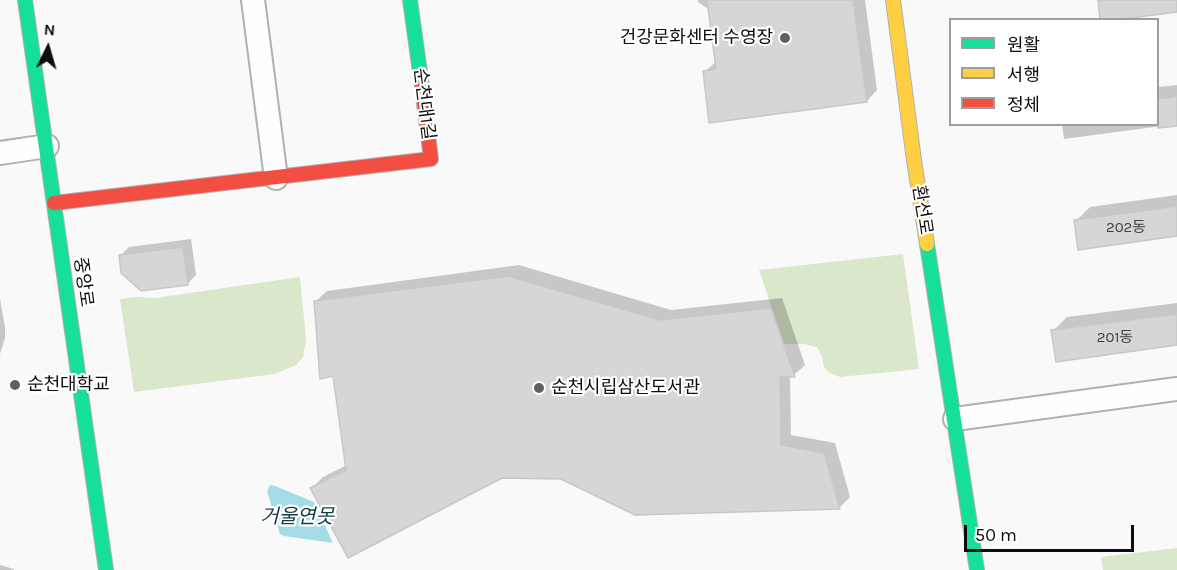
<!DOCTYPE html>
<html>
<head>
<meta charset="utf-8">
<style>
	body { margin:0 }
	#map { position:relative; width:1177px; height:570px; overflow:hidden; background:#f9f9f9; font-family:Karla,"Noto Sans KR",sans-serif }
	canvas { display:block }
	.legend { position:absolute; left:949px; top:18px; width:210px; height:108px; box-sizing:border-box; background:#fff; border:2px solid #9e9e9e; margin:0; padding:8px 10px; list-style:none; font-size:18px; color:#0d0d0d }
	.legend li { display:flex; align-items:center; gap:12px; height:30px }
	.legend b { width:30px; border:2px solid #9e9e9e }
	.north { position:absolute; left:18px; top:18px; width:60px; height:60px; -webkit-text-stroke:4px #fff; paint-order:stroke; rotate:5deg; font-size:16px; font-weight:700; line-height:24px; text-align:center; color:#0d0d0d }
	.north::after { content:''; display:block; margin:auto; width:21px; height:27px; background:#0d0d0d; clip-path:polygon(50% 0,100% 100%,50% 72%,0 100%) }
	.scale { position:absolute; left:964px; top:525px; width:170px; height:27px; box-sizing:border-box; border:3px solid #0d0d0d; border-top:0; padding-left:8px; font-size:18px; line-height:21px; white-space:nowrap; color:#0d0d0d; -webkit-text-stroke:4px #fff; paint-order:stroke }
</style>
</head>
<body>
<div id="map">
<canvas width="1177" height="570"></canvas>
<ul class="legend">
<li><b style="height:8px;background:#16e098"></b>원활</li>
<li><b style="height:8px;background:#ffcf43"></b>서행</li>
<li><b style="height:8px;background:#f24e42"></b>정체</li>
</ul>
<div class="north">N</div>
<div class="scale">50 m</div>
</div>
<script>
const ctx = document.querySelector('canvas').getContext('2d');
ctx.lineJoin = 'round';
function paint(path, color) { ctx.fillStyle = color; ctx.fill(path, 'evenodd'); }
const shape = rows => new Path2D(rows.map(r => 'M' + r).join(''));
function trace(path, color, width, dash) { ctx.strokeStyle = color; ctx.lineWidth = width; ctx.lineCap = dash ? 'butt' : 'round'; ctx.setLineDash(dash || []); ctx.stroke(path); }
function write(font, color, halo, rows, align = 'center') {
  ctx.font = font + ' Karla,"Noto Sans KR",sans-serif'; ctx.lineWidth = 4.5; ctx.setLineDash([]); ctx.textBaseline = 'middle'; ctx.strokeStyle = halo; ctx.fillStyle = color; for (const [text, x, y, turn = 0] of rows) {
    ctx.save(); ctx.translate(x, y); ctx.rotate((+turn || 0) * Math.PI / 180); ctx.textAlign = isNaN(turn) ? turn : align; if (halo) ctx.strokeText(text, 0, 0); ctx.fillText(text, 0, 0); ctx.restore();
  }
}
paint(shape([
	[903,254,919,369,840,377,828,372,824,367,822,356,817,347,804,344,784,344,759,270],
	[300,277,306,339,303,357,296,365,275,374,134,392,120,299,136,297,155,298],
	[1177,548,1177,570,1103,570,1101,557]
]), '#dae7ca');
paint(shape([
	[270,485,275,486,314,502,333,543,284,536,280,534,267,491]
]), '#a3dce6');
paint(shape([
	[698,0,865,0,877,90,867,101,704,72,717,61,710,10,698,2],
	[1177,85,1177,124,1064,139,1062,124,1158,124,1158,87],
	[1177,195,1177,234,1076,221,1090,207],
	[191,239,196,275,187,284,121,255,129,247],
	[519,265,671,310,782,298,805,365,794,375,790,375,791,435,835,443,850,497,839,508,561,478,502,477,312,488,323,477,347,465,334,374,316,301,327,291],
	[0,299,5,327,5,338,0,354],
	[1177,303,1177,343,1053,331,1067,317],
	[0,565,14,569,14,570,0,570]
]), '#0003');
const building = shape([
	[707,0,853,0,867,102,709,123,703,71,716,69,707,0],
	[1098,0,1177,0,1177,12,1116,20,1100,20,1098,0],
	[1177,96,1177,126,1158,128,1158,99,1177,96],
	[1177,206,1177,236,1078,250,1074,220,1177,206],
	[183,247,188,285,141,291,121,273,119,255,183,247],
	[508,276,660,320,771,308,795,377,780,377,781,445,824,453,840,509,635,515,561,479,502,478,348,558,310,488,346,470,333,376,320,379,314,301,508,276],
	[1177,314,1177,345,1056,362,1051,330,1177,314]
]);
paint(building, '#d6d6d6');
trace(building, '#c7c7c7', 1.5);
const street = shape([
	[253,0,276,178],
	[0,153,47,146],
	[955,419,1177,389]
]);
const fast = shape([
	[25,0,106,570],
	[410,0,422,87],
	[927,244,977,570]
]);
const slow = shape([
	[893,0,914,160,927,244]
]);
const jam = shape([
	[54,203,431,159,422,87]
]);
trace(street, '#b0b0b0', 26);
trace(fast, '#b0b0b0', 16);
trace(slow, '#b0b0b0', 16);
trace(jam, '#b0b0b0', 16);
trace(street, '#fefefe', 22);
trace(fast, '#16e098', 14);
trace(slow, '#ffcf43', 14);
trace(jam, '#f24e42', 14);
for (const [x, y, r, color] of [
	[785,38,6,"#606060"],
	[15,385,6,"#606060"],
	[539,388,6,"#606060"]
]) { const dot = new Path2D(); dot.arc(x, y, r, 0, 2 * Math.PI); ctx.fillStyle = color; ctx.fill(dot); trace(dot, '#fff', 2); }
write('15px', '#3f3f3f', null, [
	["202동",1126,228],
	["201동",1115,338]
]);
write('18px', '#0d0d0d', '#fff', [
	["건강문화센터 수영장",773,38,"right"],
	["순천대학교",27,385],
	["순천시립삼산도서관",551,388]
], 'left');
write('18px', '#0d0d0d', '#fff', [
	["순천대1길",424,104,83],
	["환선로",922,210,81],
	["중앙로",83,282,82]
]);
write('italic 20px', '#143b42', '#fff', [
	["거울연못",297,517]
]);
</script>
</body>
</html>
